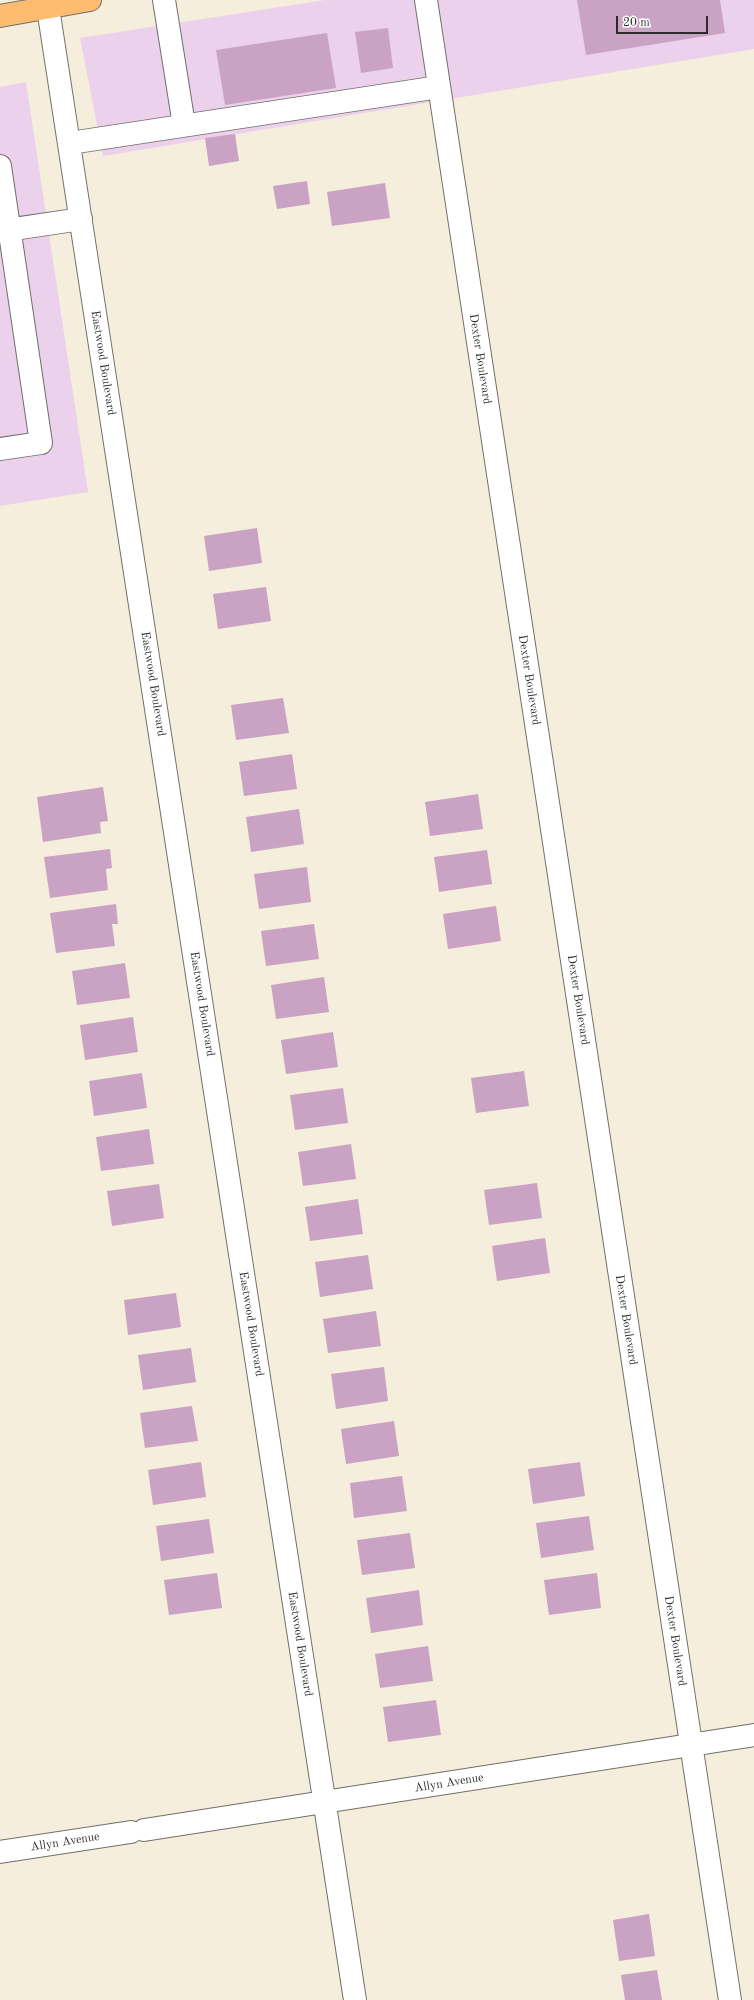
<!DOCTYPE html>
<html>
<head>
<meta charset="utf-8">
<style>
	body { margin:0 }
	#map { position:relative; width:754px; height:2000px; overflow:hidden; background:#f5eedc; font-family:"Old Standard TT",serif }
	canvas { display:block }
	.scale { position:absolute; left:616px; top:16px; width:92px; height:18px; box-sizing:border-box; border:2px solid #2b2b2b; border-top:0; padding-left:5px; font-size:12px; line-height:14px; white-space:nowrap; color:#2b2b2b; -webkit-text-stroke:3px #fff; paint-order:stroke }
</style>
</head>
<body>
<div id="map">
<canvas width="754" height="2000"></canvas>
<div class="scale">20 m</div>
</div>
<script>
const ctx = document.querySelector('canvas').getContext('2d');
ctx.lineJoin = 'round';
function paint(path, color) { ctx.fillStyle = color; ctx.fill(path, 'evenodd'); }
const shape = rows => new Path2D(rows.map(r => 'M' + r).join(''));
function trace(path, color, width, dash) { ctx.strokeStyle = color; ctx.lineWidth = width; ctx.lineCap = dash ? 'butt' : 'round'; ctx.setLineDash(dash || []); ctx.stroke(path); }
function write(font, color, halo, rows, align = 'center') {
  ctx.font = font + ' "Old Standard TT",serif'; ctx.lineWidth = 4; ctx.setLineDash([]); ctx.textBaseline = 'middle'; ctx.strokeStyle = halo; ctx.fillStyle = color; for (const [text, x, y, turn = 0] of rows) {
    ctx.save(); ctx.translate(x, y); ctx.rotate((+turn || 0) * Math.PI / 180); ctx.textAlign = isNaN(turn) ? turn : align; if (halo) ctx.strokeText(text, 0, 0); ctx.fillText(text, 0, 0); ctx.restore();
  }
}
paint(shape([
	[325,0,754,0,754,49,103,156,80,38],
	[26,82,88,492,0,506,0,87]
]), '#ebd1eb');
paint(shape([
	[577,0,720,0,725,33,586,55],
	[388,28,393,68,361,73,355,32],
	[327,33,336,88,225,105,216,50],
	[235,134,239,161,209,166,205,138],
	[307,181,310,204,277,209,273,186],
	[385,183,390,218,332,226,327,192],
	[257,528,262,563,209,571,204,536],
	[266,587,271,621,218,629,213,594],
	[283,698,289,733,236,740,231,705],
	[292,754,297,789,244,796,239,762],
	[103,787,108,821,100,822,101,833,43,842,37,797],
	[478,794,483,829,430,836,425,802],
	[299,809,304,844,251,852,246,817],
	[110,849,112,868,106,869,108,890,50,898,44,857],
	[487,850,492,884,439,892,434,857],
	[307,867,311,902,259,909,254,874],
	[116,904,118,924,112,924,115,946,56,953,50,913],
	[496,906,501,941,448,949,443,914],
	[314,924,319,959,266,966,261,931],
	[125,963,130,998,77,1005,72,971],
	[324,977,329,1012,276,1019,271,985],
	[133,1017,138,1052,85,1060,80,1025],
	[333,1032,338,1067,286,1074,281,1040],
	[524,1071,529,1106,476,1113,471,1078],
	[142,1073,147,1108,94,1116,89,1081],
	[343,1088,348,1123,295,1130,290,1095],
	[149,1129,154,1164,101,1171,96,1137],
	[351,1144,356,1179,303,1186,298,1152],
	[537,1183,542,1218,489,1225,484,1190],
	[159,1184,164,1218,112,1226,107,1191],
	[358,1199,363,1234,310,1241,305,1207],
	[545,1238,550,1273,497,1281,492,1246],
	[368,1255,373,1289,320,1297,315,1262],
	[176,1293,181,1327,128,1335,124,1300],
	[376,1311,381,1346,328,1353,323,1319],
	[191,1348,196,1382,143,1390,138,1355],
	[384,1367,388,1401,336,1409,331,1374],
	[192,1406,198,1441,145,1448,140,1413],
	[394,1421,399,1456,346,1464,341,1429],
	[201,1462,206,1497,153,1505,148,1470],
	[580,1462,585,1496,533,1504,528,1469],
	[402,1476,407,1511,354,1518,350,1483],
	[589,1516,594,1550,541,1558,536,1523],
	[209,1519,214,1553,161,1561,156,1526],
	[410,1533,415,1568,362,1575,357,1540],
	[217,1573,222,1608,169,1615,164,1580],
	[597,1573,601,1608,549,1615,544,1580],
	[419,1590,423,1625,371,1633,366,1598],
	[428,1646,433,1681,380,1688,375,1654],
	[436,1700,441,1735,388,1742,383,1707],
	[649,1914,655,1956,619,1961,613,1920],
	[657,1970,662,2000,625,2000,621,1975]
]), '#caa2c4');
const minor = shape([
	[164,0,184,125],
	[426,0,730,2000],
	[48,8,355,2000],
	[70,143,439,87],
	[0,166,41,443,0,449],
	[0,231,81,219],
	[144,1830,754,1735],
	[0,1852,131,1832]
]);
const highway = shape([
	[0,16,90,0]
]);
trace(minor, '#726f69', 24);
trace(highway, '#726f69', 24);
trace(minor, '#fff', 22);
trace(highway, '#fdbc6f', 22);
write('12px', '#2b2b2b', '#fff', [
	["Dexter Boulevard",480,359,81],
	["Eastwood Boulevard",103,363,81],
	["Dexter Boulevard",529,680,81],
	["Eastwood Boulevard",153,684,81],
	["Dexter Boulevard",578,1000,81],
	["Eastwood Boulevard",202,1004,81],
	["Dexter Boulevard",626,1320,81],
	["Eastwood Boulevard",251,1324,81],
	["Dexter Boulevard",675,1641,81],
	["Eastwood Boulevard",300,1644,81],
	["Allyn Avenue",449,1783,-9],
	["Allyn Avenue",65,1842,-9]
]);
</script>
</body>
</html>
